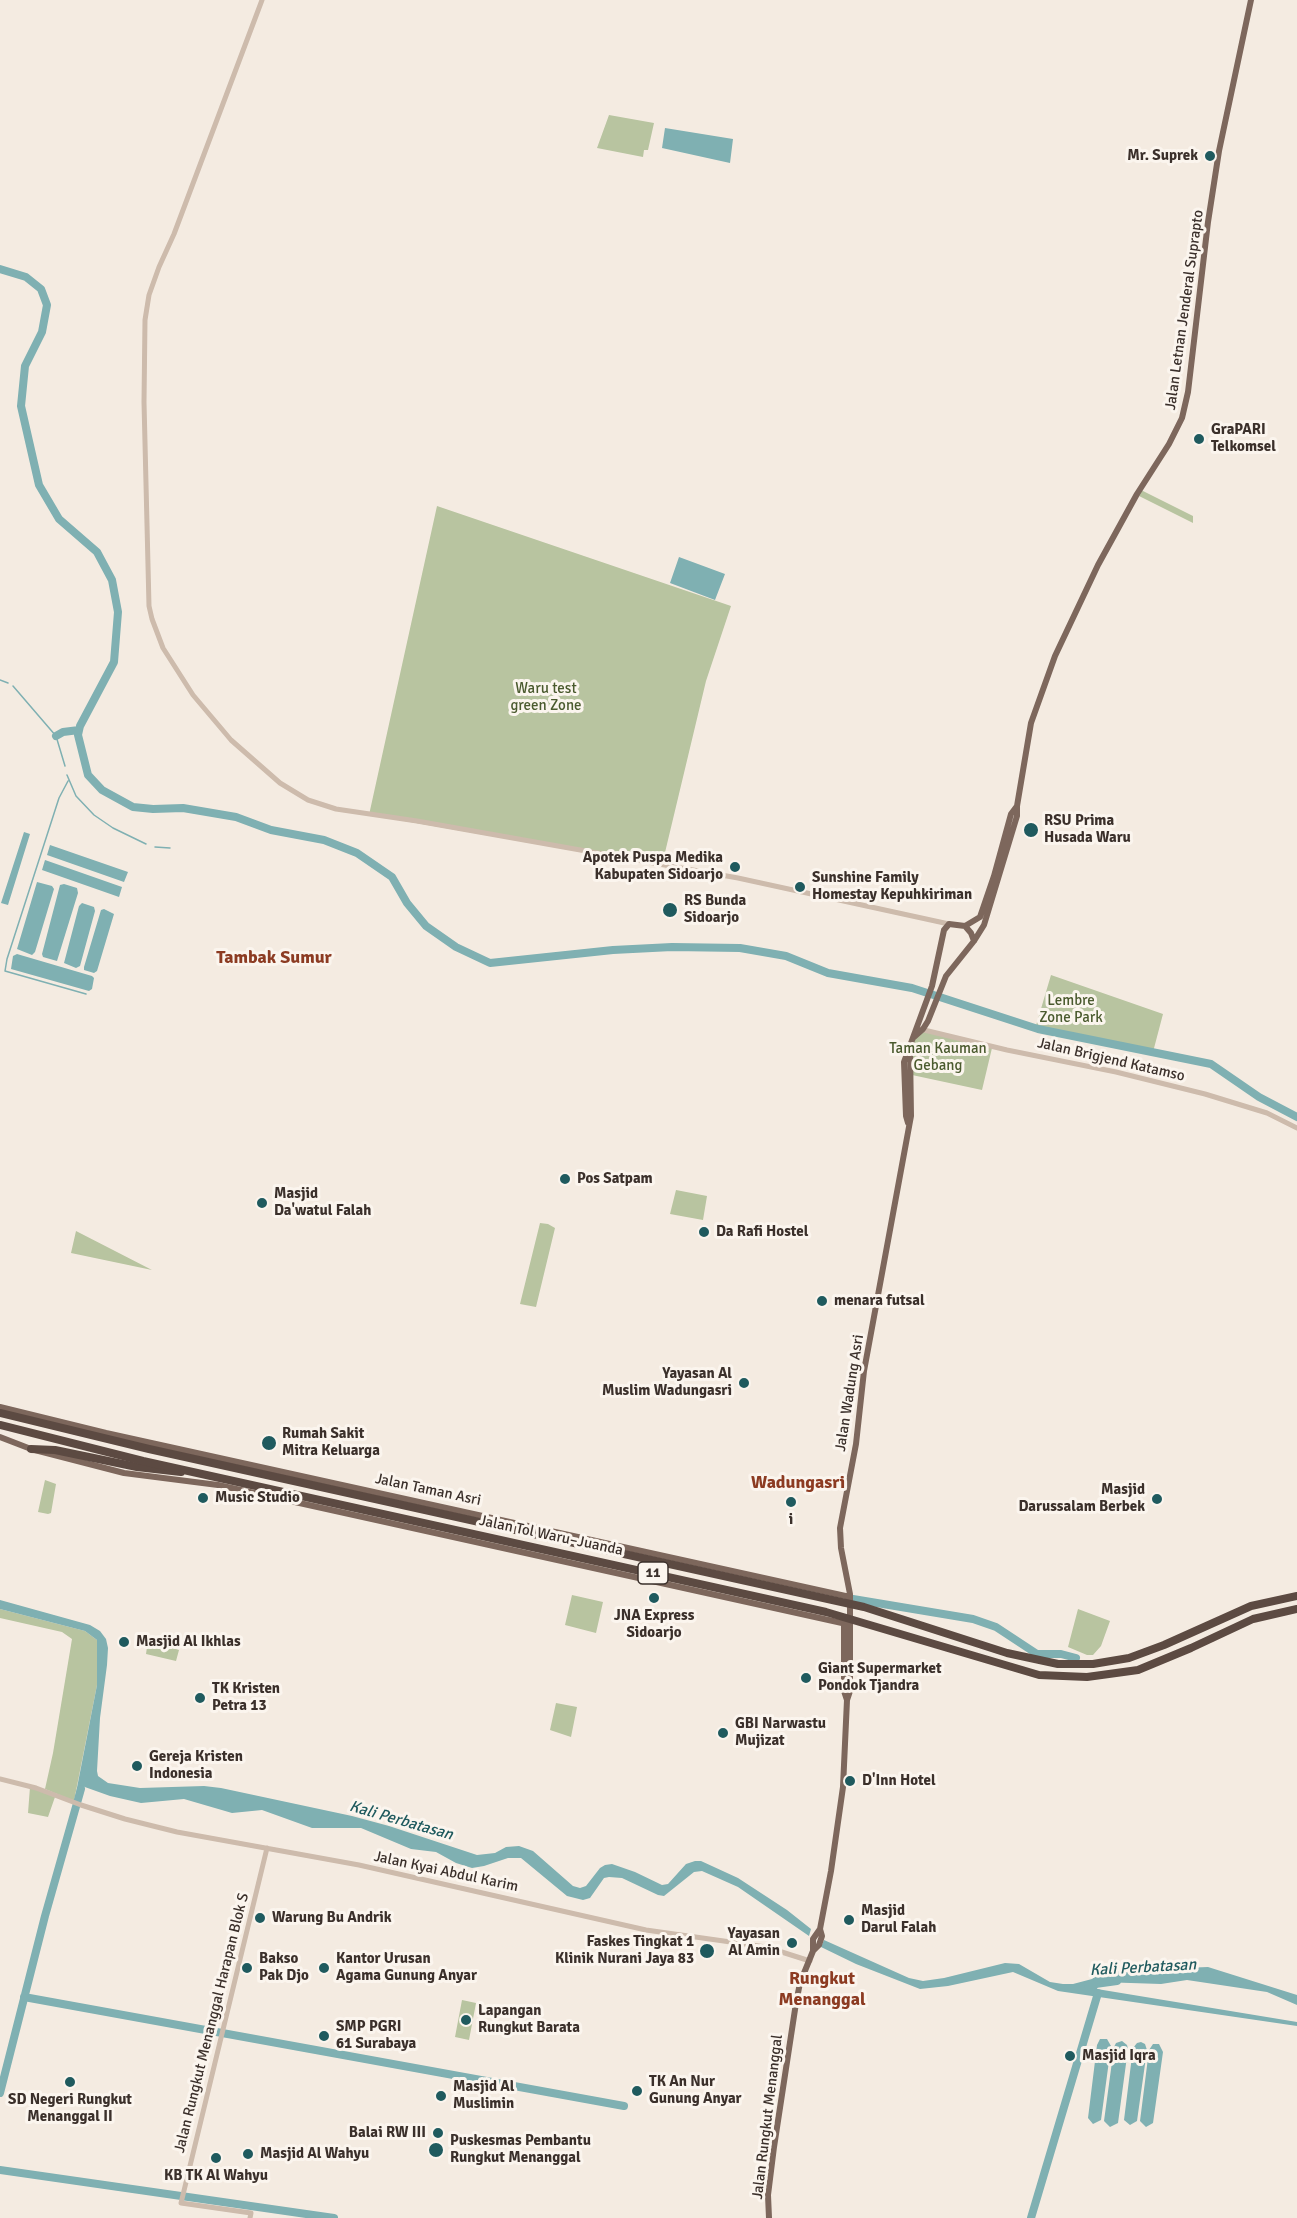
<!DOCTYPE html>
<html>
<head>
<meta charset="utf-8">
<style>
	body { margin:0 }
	canvas { display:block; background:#f4ebe1 }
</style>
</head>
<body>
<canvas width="1297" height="2218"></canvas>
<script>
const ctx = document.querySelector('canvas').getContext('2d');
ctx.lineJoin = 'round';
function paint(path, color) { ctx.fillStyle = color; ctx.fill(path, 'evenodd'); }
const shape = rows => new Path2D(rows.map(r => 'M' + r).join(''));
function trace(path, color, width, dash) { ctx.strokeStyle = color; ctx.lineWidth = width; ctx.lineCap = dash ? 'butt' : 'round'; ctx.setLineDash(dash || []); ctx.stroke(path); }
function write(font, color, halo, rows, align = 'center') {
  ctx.font = font + ' Signika,sans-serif'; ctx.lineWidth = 6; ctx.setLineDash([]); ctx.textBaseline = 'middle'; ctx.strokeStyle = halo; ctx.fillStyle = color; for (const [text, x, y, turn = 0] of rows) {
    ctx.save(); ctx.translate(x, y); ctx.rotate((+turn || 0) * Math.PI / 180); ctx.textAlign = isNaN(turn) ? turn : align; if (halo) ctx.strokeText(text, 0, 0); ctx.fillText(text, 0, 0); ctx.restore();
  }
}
paint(shape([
	[609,115,654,123,648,150,644,150,643,157,597,148],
	[1141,490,1193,516,1193,523,1137,495],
	[437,506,731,606,706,681,662,865,369,815],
	[1051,975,1163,1014,1153,1052,1035,1029],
	[923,1031,992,1048,982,1090,912,1075,909,1055,915,1038],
	[676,1190,707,1196,703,1220,670,1214],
	[540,1223,548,1224,555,1228,536,1307,520,1304],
	[76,1231,152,1270,71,1253],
	[45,1480,56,1484,51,1513,48,1514,38,1512],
	[572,1595,603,1602,596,1633,565,1625],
	[0,1609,85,1631,97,1640,97,1685,74,1801,45,1789,53,1753,72,1639,62,1632,0,1618],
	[1078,1609,1110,1621,1101,1646,1093,1655,1087,1655,1068,1647],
	[148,1640,179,1650,176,1661,146,1654],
	[556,1703,577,1707,571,1737,550,1730],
	[30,1787,55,1797,48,1817,28,1813],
	[462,2000,476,2003,469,2040,455,2037]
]), '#b8c4a0');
paint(shape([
	[665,128,733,139,730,163,662,148],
	[679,557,725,574,715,600,670,583],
	[24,832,30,834,8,905,1,903],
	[50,845,128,872,124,882,47,855],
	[45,860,122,887,119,897,42,870],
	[37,882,52,886,54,889,35,952,32,955,17,949],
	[64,884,77,888,78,893,57,961,43,957,42,954,60,885],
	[82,903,94,907,95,911,80,966,76,968,64,963,79,906],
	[104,909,114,914,97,971,94,973,84,970,84,967,101,910],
	[17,954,92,976,94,978,92,989,89,991,11,969,13,956],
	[0,1600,90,1625,100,1631,106,1639,108,1648,107,1665,100,1718,97,1771,98,1776,108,1783,140,1788,204,1786,221,1788,352,1816,389,1826,477,1855,495,1853,506,1847,519,1846,533,1851,573,1886,580,1888,586,1886,600,1868,605,1865,612,1864,635,1872,662,1885,668,1884,686,1864,695,1861,701,1861,738,1878,787,1910,811,1929,809,1936,738,1887,702,1871,694,1872,664,1896,658,1895,622,1878,609,1877,604,1878,590,1898,583,1900,567,1896,521,1858,508,1858,484,1866,472,1868,456,1863,436,1852,411,1849,361,1828,312,1828,262,1810,232,1813,184,1799,141,1803,110,1796,82,1786,78,1799,75,1798,97,1685,97,1640,85,1631,0,1609],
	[824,1940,909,1978,923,1981,944,1978,1005,1963,1019,1964,1050,1982,1063,1984,1073,1984,1092,1979,1104,1970,1154,1973,1183,1968,1208,1967,1297,1995,1297,2005,1267,1992,1187,1980,1161,1984,1100,1982,1097,1989,1297,2022,1297,2026,1058,1991,1013,1972,948,1986,920,1989,856,1964,821,1947],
	[1100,2039,1107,2039,1111,2046,1101,2120,1093,2124,1088,2118,1097,2045],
	[1122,2041,1127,2045,1128,2049,1118,2123,1110,2127,1104,2121,1114,2047,1116,2043],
	[1141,2042,1145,2044,1147,2050,1137,2121,1130,2125,1124,2120,1133,2048,1137,2043],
	[1153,2044,1159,2044,1163,2052,1153,2123,1146,2127,1140,2121,1149,2050]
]), '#7fb0b2');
trace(shape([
	[0,680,8,683],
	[13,686,56,736,65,766],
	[67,775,76,796,94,815,113,828,146,844],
	[68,781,59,798,7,959,5,971,86,994],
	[155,847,170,848]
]), '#7fb0b2', 1.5);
trace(shape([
	[0,269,26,277,41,289,47,305,42,332,25,366,21,406,39,485,59,519,97,552,112,580,118,612,114,662,80,726,78,735,88,775,102,790,133,807,153,809,183,808,236,817,271,830,324,840,357,853,392,877,407,903,426,926,456,947,490,963,613,950,672,947,740,948,786,956,828,973,912,988,1038,1029,1211,1064,1259,1097,1297,1117],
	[56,736,63,732,79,730],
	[853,1599,973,1619,996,1627,1037,1654,1061,1654,1076,1658],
	[1088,1985,1117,1981],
	[24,1997,624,2106],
	[0,2093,45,1916,81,1789],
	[0,2170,334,2218],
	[1031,2218,1098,1993]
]), '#7fb0b2', 8);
trace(shape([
	[262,0,174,234,159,267,149,295,145,320,144,402,149,606,152,619,163,648,193,695,231,740,280,783,308,800,336,809,417,821,738,878,949,924],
	[920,1029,1007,1050,1116,1072,1205,1094,1267,1113,1297,1128],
	[0,1779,36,1788,81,1805,125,1819,177,1832,359,1865,646,1930,766,1947,810,1961],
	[250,2218,251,2213,181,2203,267,1848]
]), '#cdbbac', 5);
trace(shape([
	[965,926,971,933,974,941],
	[914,1037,923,1029,928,1021,946,976,974,941,984,925,1017,816,1017,806,1031,723,1055,656,1098,565,1137,494,1169,444,1182,418,1188,392,1208,222,1219,151,1251,0],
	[908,1123,906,1116,904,1062,932,986,944,930,949,924,965,926,980,917,994,876,1011,814,1017,806],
	[0,1407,106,1433,850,1597],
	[0,1437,31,1449,124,1473,218,1485,842,1623],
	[844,1621,844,1691,847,1700],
	[813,1951,819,1945,822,1936,820,1929,831,1871,843,1787,847,1700,850,1691,850,1594,841,1548,840,1528,856,1444,864,1371,911,1116,910,1049],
	[769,2218,768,2195,774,2147,796,2003,800,1983,813,1951,813,1939,820,1929]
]), '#7d675c', 6);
trace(shape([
	[31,1449,55,1450,137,1467,181,1472]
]), '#5c4a42', 8);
trace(shape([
	[0,1413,149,1449,864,1607,1007,1653,1058,1664,1093,1664,1129,1658,1164,1645,1251,1606,1297,1596],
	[0,1425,143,1461,826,1612,1039,1675,1087,1677,1138,1670,1191,1648,1253,1619,1297,1609]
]), '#5c4a42', 8);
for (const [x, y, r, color] of [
	[1210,156,6,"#1f5a5e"],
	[1199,439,6,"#1f5a5e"],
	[1031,830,8,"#1f5a5e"],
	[735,867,6,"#1f5a5e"],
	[800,887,6,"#1f5a5e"],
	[670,910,8,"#1f5a5e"],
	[565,1179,6,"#1f5a5e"],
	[262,1203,6,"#1f5a5e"],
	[704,1232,6,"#1f5a5e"],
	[822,1301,6,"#1f5a5e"],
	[744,1383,6,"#1f5a5e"],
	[269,1443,8,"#1f5a5e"],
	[203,1498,6,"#1f5a5e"],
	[1157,1499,6,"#1f5a5e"],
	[791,1502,6,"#1f5a5e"],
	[654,1598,6,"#1f5a5e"],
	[124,1642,6,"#1f5a5e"],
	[806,1678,6,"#1f5a5e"],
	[200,1698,6,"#1f5a5e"],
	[723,1733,6,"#1f5a5e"],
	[137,1766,6,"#1f5a5e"],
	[850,1781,6,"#1f5a5e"],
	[260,1918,6,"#1f5a5e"],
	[849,1920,6,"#1f5a5e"],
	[792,1943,6,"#1f5a5e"],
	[707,1951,8,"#1f5a5e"],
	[247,1968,6,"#1f5a5e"],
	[324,1968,6,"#1f5a5e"],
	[466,2020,6,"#1f5a5e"],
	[324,2036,6,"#1f5a5e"],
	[1070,2056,6,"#1f5a5e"],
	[70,2082,6,"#1f5a5e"],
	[637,2091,6,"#1f5a5e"],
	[441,2096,6,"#1f5a5e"],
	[438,2133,6,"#1f5a5e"],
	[436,2150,8,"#1f5a5e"],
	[248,2154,6,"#1f5a5e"],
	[216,2158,6,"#1f5a5e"]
]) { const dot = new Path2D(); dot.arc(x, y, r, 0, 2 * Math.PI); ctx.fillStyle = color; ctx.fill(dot); trace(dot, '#fbf5ee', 2); }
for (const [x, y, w] of [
	[653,1573,30]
]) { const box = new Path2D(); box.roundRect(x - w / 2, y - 11, w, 22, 4.5); ctx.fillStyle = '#fbf5ee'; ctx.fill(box); trace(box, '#3b302b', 1.5); }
write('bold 14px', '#3b302b', null, [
	["11",653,1573]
]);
write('bold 15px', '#3b302b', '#fbf5ee', [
	["Mr. Suprek",1198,156,"right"],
	["GraPARI",1211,430],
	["Telkomsel",1211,447],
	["RSU Prima",1044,821],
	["Husada Waru",1044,838],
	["Apotek Puspa Medika",723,858,"right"],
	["Kabupaten Sidoarjo",723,875,"right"],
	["Sunshine Family",812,878],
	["Homestay Kepuhkiriman",812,895],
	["RS Bunda",684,901],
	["Sidoarjo",684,918],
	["Pos Satpam",577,1179],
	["Masjid",274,1194],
	["Da'watul Falah",274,1211],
	["Da Rafi Hostel",716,1232],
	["menara futsal",834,1301],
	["Yayasan Al",732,1374,"right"],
	["Muslim Wadungasri",732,1391,"right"],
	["Rumah Sakit",282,1434],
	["Mitra Keluarga",282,1451],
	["Masjid",1145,1490,"right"],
	["Darussalam Berbek",1145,1507,"right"],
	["Music Studio",215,1498],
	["i",791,1520,"center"],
	["JNA Express",654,1616,"center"],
	["Sidoarjo",654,1633,"center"],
	["Masjid Al Ikhlas",136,1642],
	["Giant Supermarket",818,1669],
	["Pondok Tjandra",818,1686],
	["TK Kristen",212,1689],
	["Petra 13",212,1706],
	["GBI Narwastu",735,1724],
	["Mujizat",735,1741],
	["Gereja Kristen",149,1757],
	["Indonesia",149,1774],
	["D'Inn Hotel",862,1781],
	["Masjid",861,1911],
	["Darul Falah",861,1928],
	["Warung Bu Andrik",272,1918],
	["Yayasan",780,1934,"right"],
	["Al Amin",780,1951,"right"],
	["Faskes Tingkat 1",694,1942,"right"],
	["Klinik Nurani Jaya 83",694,1959,"right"],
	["Bakso",259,1959],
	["Pak Djo",259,1976],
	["Kantor Urusan",336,1959],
	["Agama Gunung Anyar",336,1976],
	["Lapangan",478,2011],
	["Rungkut Barata",478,2028],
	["SMP PGRI",336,2027],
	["61 Surabaya",336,2044],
	["Masjid Iqra",1082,2056],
	["TK An Nur",649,2082],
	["Gunung Anyar",649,2099],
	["Masjid Al",453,2087],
	["Muslimin",453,2104],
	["SD Negeri Rungkut",70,2100,"center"],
	["Menanggal II",70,2117,"center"],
	["Balai RW III",426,2133,"right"],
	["Puskesmas Pembantu",450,2141],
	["Rungkut Menanggal",450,2158],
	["Masjid Al Wahyu",260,2154],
	["KB TK Al Wahyu",216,2176,"center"]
], 'left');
write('15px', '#3b302b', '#fbf5ee', [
	["Jalan Letnan Jenderal Suprapto",1185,310,-82],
	["Jalan Brigjend Katamso",1111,1060,13],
	["Jalan Wadung Asri",850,1393,-81],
	["Jalan Taman Asri",428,1490,12],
	["Jalan Tol Waru–Juanda",551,1536,12],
	["Jalan Kyai Abdul Karim",446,1872,12],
	["Jalan Rungkut Menanggal Harapan Blok S",212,2023,-76],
	["Jalan Rungkut Menanggal",768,2117,-83]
]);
write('15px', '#4a5a2e', '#fbf5ee', [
	["Waru test",546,689],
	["green Zone",546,706],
	["Lembre",1071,1001],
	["Zone Park",1071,1018],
	["Taman Kauman",938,1049],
	["Gebang",938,1066]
]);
write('italic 16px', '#1f5a5e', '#fbf5ee', [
	["Kali Perbatasan",401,1821,16],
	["Kali Perbatasan",1143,1968,-3]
]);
write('bold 18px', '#8c3b22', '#fbf5ee', [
	["Tambak Sumur",274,958],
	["Wadungasri",798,1483],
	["Rungkut",822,1979],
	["Menanggal",822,2000]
]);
</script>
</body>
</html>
